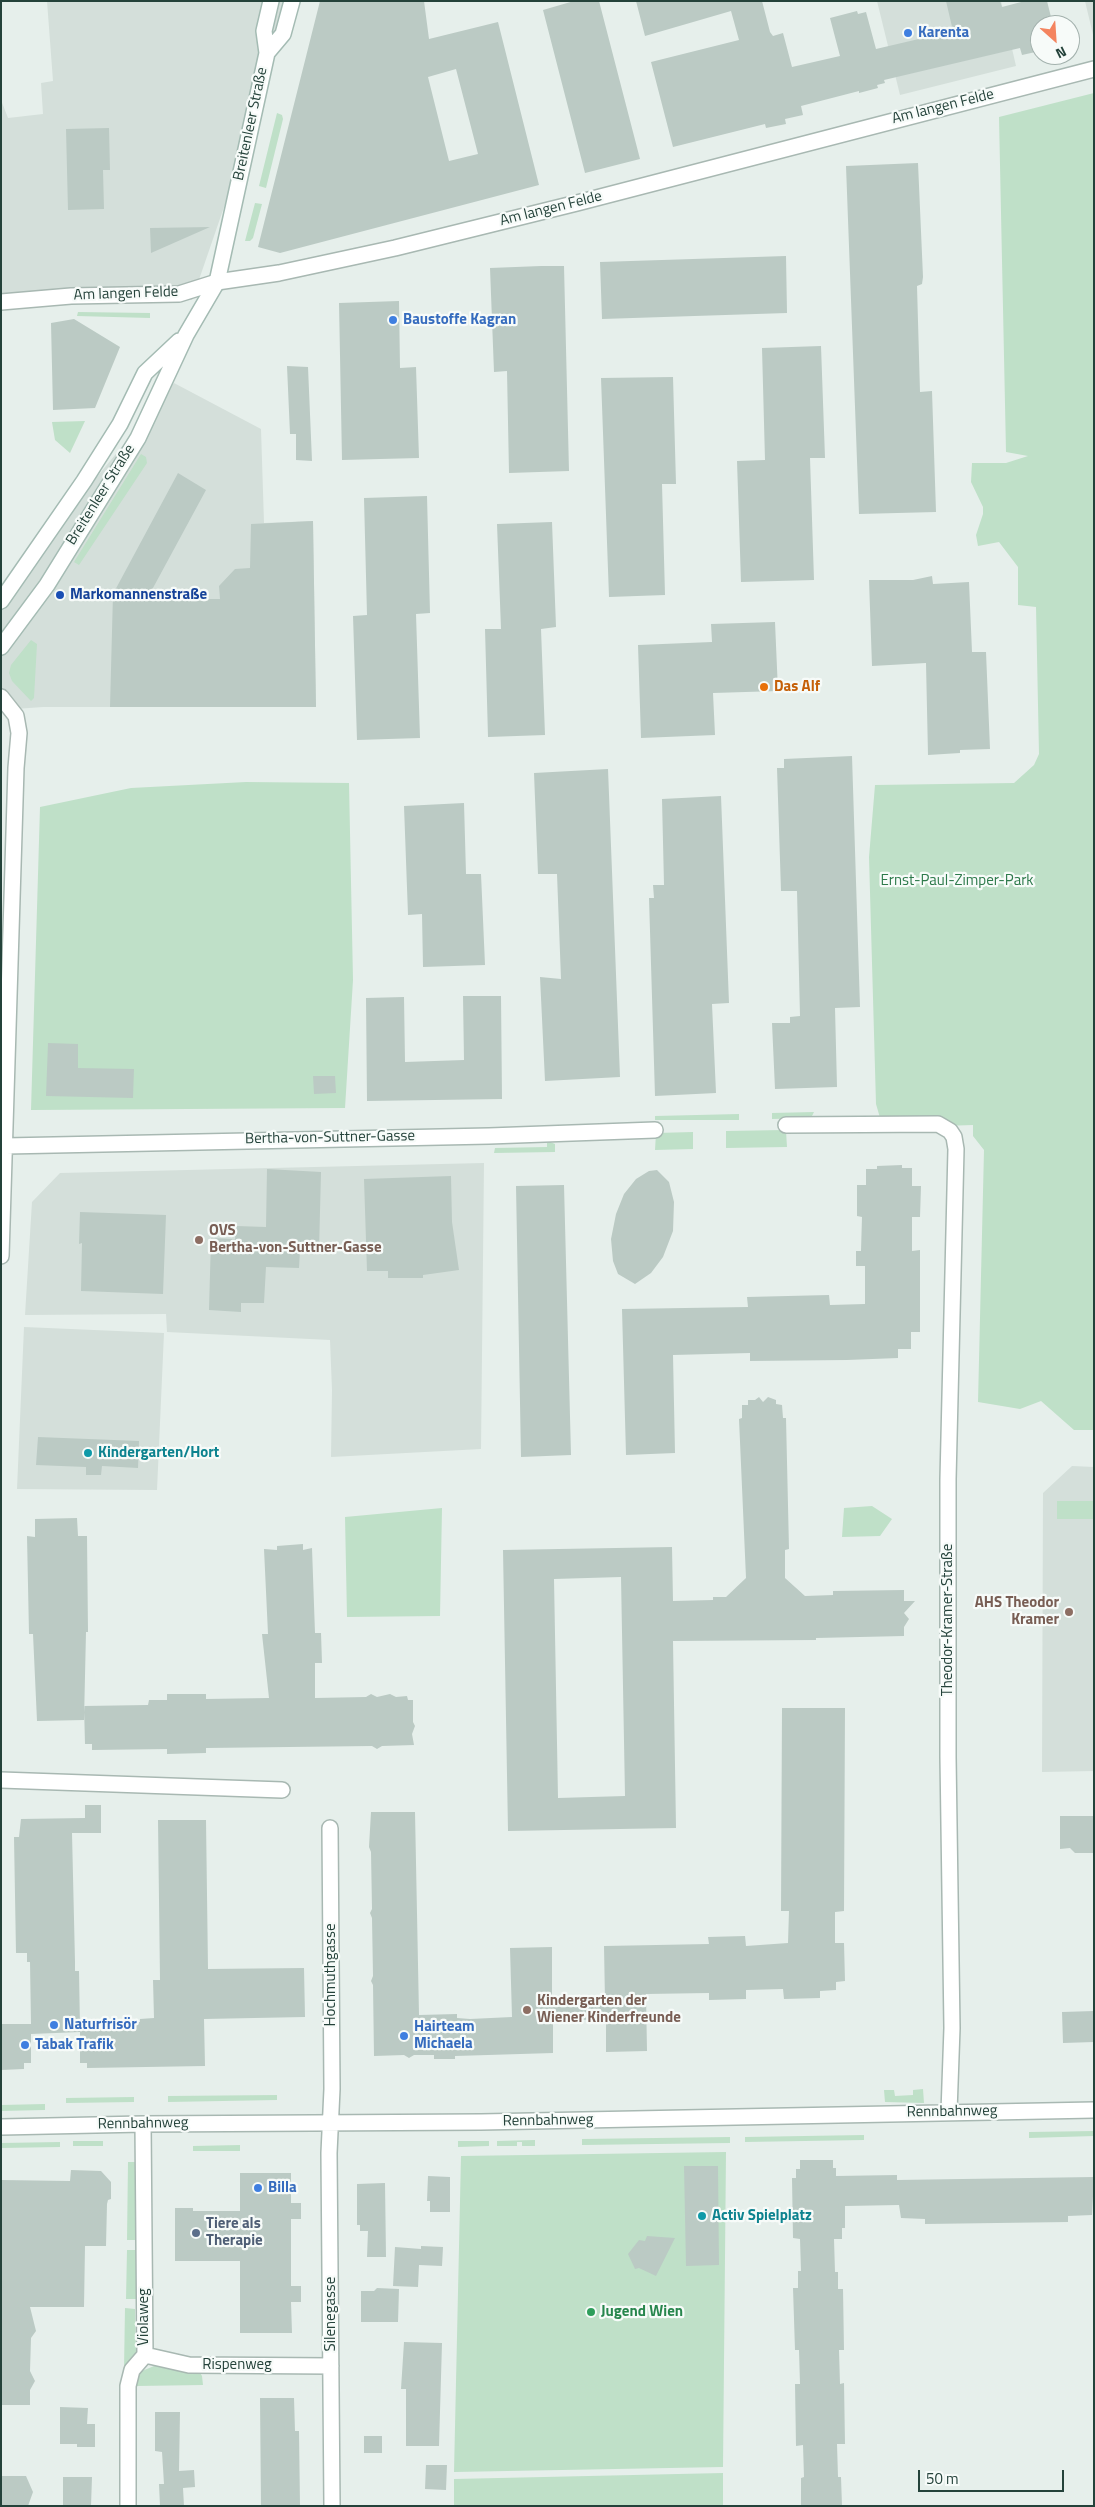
<!DOCTYPE html>
<html>
<head>
<meta charset="utf-8">
<style>
	body { margin:0 }
	#map { position:relative; width:1095px; height:2507px; overflow:hidden; background:#e6efeb; font-family:"Titillium Web",sans-serif }
	canvas { display:block }
	.frame { position:absolute; inset:0; border:2px solid #24423a; pointer-events:none }
	.north { position:absolute; left:1030px; top:15px; width:50px; height:50px; box-sizing:border-box; background:#f7fbf9; border:1px solid #a3b1ad; border-radius:50%; rotate:154deg; font-size:14px; font-weight:700; line-height:20px; text-align:center; color:#24423a }
	.north::after { content:''; display:block; margin:auto; width:18px; height:22px; background:#f4845f; clip-path:polygon(50% 0,100% 100%,50% 72%,0 100%) }
	.scale { position:absolute; left:918px; top:2470px; width:146px; height:22px; box-sizing:border-box; border:2px solid #24423a; border-top:0; padding-left:6px; font-size:15px; line-height:18px; white-space:nowrap; color:#24423a; -webkit-text-stroke:4px #f7fbf9; paint-order:stroke }
</style>
</head>
<body>
<div id="map">
<canvas width="1095" height="2507"></canvas>
<div class="frame"></div>
<div class="north">N</div>
<div class="scale">50 m</div>
</div>
<script>
const ctx = document.querySelector('canvas').getContext('2d');
ctx.lineJoin = 'round';
function paint(path, color) { ctx.fillStyle = color; ctx.fill(path, 'evenodd'); }
const shape = rows => new Path2D(rows.map(r => 'M' + r).join(''));
function trace(path, color, width, dash) { ctx.strokeStyle = color; ctx.lineWidth = width; ctx.lineCap = dash ? 'butt' : 'round'; ctx.setLineDash(dash || []); ctx.stroke(path); }
function write(font, color, halo, rows, align = 'center') {
  ctx.font = font + ' "Titillium Web",sans-serif'; ctx.lineWidth = 4.5; ctx.setLineDash([]); ctx.textBaseline = 'middle'; ctx.strokeStyle = halo; ctx.fillStyle = color; for (const [text, x, y, turn = 0] of rows) {
    ctx.save(); ctx.translate(x, y); ctx.rotate((+turn || 0) * Math.PI / 180); ctx.textAlign = isNaN(turn) ? turn : align; if (halo) ctx.strokeText(text, 0, 0); ctx.fillText(text, 0, 0); ctx.restore();
  }
}
paint(shape([
	[47,1,290,1,266,85,192,300,36,302,1,308,1,100,8,118,43,114,41,83,53,81],
	[877,1,1001,1,1016,66,900,95],
	[1085,1,1094,1,1094,39],
	[174,383,261,429,264,523,313,521,316,707,43,707,1,710,1,594],
	[484,1163,481,1449,331,1457,332,1390,330,1340,167,1332,166,1314,25,1315,32,1202,60,1173],
	[24,1327,164,1333,157,1490,17,1489],
	[1072,1466,1094,1467,1094,1771,1042,1772,1043,1493]
]), '#d4dfda');
paint(shape([
	[1094,93,1094,1430,1074,1430,1041,1401,1020,1409,978,1402,984,1150,973,1136,973,1125,883,1128,876,1104,869,857,875,785,1014,783,1034,765,1039,754,1036,607,1018,605,1018,567,999,542,978,546,976,535,983,514,983,507,971,482,972,463,1006,463,1028,456,1006,452,999,117],
	[277,113,282,115,283,119,266,188,259,186],
	[255,203,262,204,253,238,250,241,245,241],
	[78,312,150,313,150,318,77,316],
	[85,421,70,453,55,440,52,422],
	[141,454,146,457,147,463,79,565,74,562],
	[31,640,37,644,34,698,31,701,12,681,9,673,11,665],
	[246,782,349,783,353,980,345,1108,31,1110,40,807,131,788],
	[814,1112,811,1118,772,1119,772,1113],
	[739,1114,739,1120,655,1120,655,1116],
	[784,1130,786,1131,787,1147,726,1148,726,1131],
	[693,1132,693,1149,655,1150,656,1133],
	[550,1142,555,1144,555,1152,494,1153,495,1148,547,1147,547,1143],
	[1057,1501,1094,1501,1094,1519,1057,1519],
	[872,1506,892,1519,880,1536,842,1537,844,1508],
	[442,1508,440,1616,347,1617,345,1517],
	[923,2089,924,2103,885,2102,884,2090,894,2090,895,2096,913,2095,913,2090],
	[277,2095,277,2100,168,2102,168,2096],
	[134,2097,134,2102,66,2103,66,2098],
	[45,2104,45,2110,1,2111,1,2105],
	[1094,2131,1094,2136,1029,2138,1029,2132],
	[864,2135,864,2140,745,2142,745,2137],
	[730,2137,730,2143,582,2145,582,2139],
	[535,2140,535,2146,522,2146,522,2142,517,2142,517,2146,497,2146,497,2141],
	[73,2141,103,2141,103,2146,73,2146],
	[458,2141,489,2141,489,2146,458,2147],
	[60,2142,60,2147,1,2148,1,2143],
	[240,2145,240,2151,193,2151,193,2146],
	[726,2152,723,2467,454,2472,461,2156],
	[128,2162,138,2162,137,2240,127,2240],
	[127,2250,137,2250,136,2299,126,2299],
	[125,2308,135,2309,136,2346,136,2354,131,2363,124,2369],
	[154,2366,162,2366,175,2370,199,2371,202,2376,203,2385,137,2386,137,2376,142,2371],
	[723,2473,723,2506,454,2506,454,2479]
]), '#bfe0c8');
paint(shape([
	[320,1,424,1,429,39,498,22,539,185,280,253,258,247],
	[456,69,478,154,449,161,428,77],
	[574,1,599,1,640,159,585,173,543,10],
	[636,1,762,1,770,32,773,36,783,33,792,67,840,56,830,18,857,11,858,14,866,12,876,49,953,31,946,1,1000,1,1002,7,1025,1,1047,1,1053,25,1040,25,1040,51,1022,55,1020,48,884,80,885,83,877,85,878,88,859,93,859,91,801,106,803,115,785,119,786,124,766,128,765,124,673,147,651,62,739,40,731,11,645,36],
	[109,128,110,170,103,170,104,209,68,210,66,129],
	[918,163,923,277,922,284,917,286,920,392,932,391,936,512,859,514,846,166],
	[210,227,151,253,150,228],
	[786,256,787,313,602,319,600,262],
	[541,266,564,266,569,471,509,473,507,371,494,372,490,268],
	[399,301,400,368,416,367,419,458,342,460,339,303],
	[74,319,120,347,95,408,53,410,51,323],
	[821,346,825,458,810,458,814,580,741,582,737,461,765,460,762,348],
	[287,366,308,367,312,461,296,460,296,434,290,434],
	[673,377,676,484,662,484,665,595,609,597,601,378],
	[178,473,206,490,147,599,220,599,219,586,235,569,250,568,251,524,313,521,316,707,110,707,113,594],
	[427,496,430,613,416,614,420,738,357,740,353,616,367,615,364,498],
	[552,522,556,627,541,629,545,735,488,737,485,629,501,629,497,524],
	[932,576,933,584,969,582,972,652,986,652,990,749,960,750,960,753,928,755,926,663,872,666,869,580,913,580],
	[775,622,778,691,713,693,715,735,641,738,638,645,712,642,711,624],
	[852,756,860,1007,835,1008,837,1087,775,1089,772,1023,790,1023,790,1017,800,1016,797,891,781,891,777,768,784,768,784,759],
	[608,769,620,1077,545,1081,540,977,561,979,557,874,538,874,534,773],
	[721,796,729,1003,712,1004,716,1093,655,1096,649,898,654,898,653,885,664,885,662,799],
	[464,803,466,874,481,874,485,965,423,967,422,914,408,915,404,806],
	[463,996,501,996,502,1099,367,1101,366,998,404,997,405,1062,464,1060],
	[48,1043,78,1044,78,1068,134,1069,133,1098,46,1096],
	[313,1076,335,1076,336,1093,314,1094],
	[902,1165,902,1168,912,1168,912,1186,921,1186,920,1217,912,1217,912,1251,920,1250,920,1332,911,1332,911,1349,898,1349,898,1358,847,1360,750,1361,750,1353,673,1355,675,1453,626,1455,622,1309,748,1307,747,1297,829,1295,830,1305,865,1304,865,1266,856,1266,856,1251,861,1251,862,1217,857,1216,857,1185,866,1185,866,1169,877,1169,877,1166],
	[267,1169,321,1172,319,1251,300,1251,299,1268,266,1267,264,1303,241,1303,241,1312,209,1310,211,1238,235,1239,236,1226,266,1227],
	[657,1170,669,1182,674,1202,673,1231,663,1257,651,1273,635,1284,618,1274,613,1261,611,1239,616,1214,624,1194,636,1179,649,1171],
	[451,1176,452,1222,459,1270,423,1275,423,1278,388,1278,388,1271,367,1271,364,1179],
	[564,1185,571,1455,521,1457,516,1186],
	[80,1212,166,1215,163,1294,81,1291,82,1243,79,1244],
	[759,1397,763,1402,768,1397,776,1400,776,1404,782,1405,783,1418,786,1418,789,1549,785,1550,785,1578,805,1596,833,1595,833,1591,904,1590,904,1601,915,1601,904,1613,909,1619,904,1627,904,1636,816,1638,816,1640,673,1641,676,1828,508,1831,503,1550,672,1547,673,1601,713,1600,713,1597,726,1597,746,1578,739,1419,742,1418,742,1405,748,1405,748,1400,755,1400],
	[621,1577,625,1796,558,1798,554,1579],
	[38,1437,139,1441,138,1468,102,1466,101,1475,86,1475,86,1467,36,1465],
	[77,1518,78,1536,87,1536,88,1632,86,1632,84,1720,37,1721,33,1634,29,1634,27,1536,35,1537,35,1519],
	[303,1544,303,1550,312,1548,315,1633,321,1633,322,1663,315,1663,315,1698,366,1697,371,1694,377,1697,390,1694,396,1697,407,1696,408,1700,413,1700,413,1722,415,1726,412,1734,414,1745,382,1746,377,1749,372,1746,206,1748,206,1753,167,1754,167,1749,92,1750,92,1744,85,1744,84,1706,148,1705,149,1700,167,1700,167,1694,206,1694,206,1699,269,1698,262,1634,268,1634,264,1549,277,1550,277,1546],
	[782,1708,845,1708,844,1911,835,1912,835,1943,844,1943,845,1981,836,1982,836,1990,820,1991,820,1998,784,1999,783,1989,746,1990,746,1999,709,2000,709,1993,646,1994,647,2051,606,2052,606,2019,553,2021,553,2053,455,2056,455,2059,434,2059,434,2055,414,2055,409,2058,404,2055,374,2056,373,1985,371,1981,373,1976,372,1918,370,1913,372,1909,371,1852,369,1847,371,1812,415,1812,419,2015,457,2014,457,2018,470,2019,512,2017,510,1948,552,1947,552,2001,605,2001,604,1946,709,1944,708,1937,745,1936,746,1946,788,1943,789,1911,781,1911],
	[85,1805,101,1805,101,1833,72,1833,75,1962,75,1971,79,1971,80,2028,80,2023,140,2022,140,2019,154,2018,153,1980,160,1980,158,1820,206,1820,208,1969,304,1968,305,2017,204,2019,205,2066,87,2068,87,2063,80,2063,80,2032,31,2034,31,2063,24,2063,24,2069,1,2070,1,2024,31,2024,30,1962,27,1962,27,1953,16,1953,14,1837,19,1837,21,1819,85,1818],
	[1060,1816,1094,1816,1094,1853,1075,1853,1070,1848,1060,1849],
	[1094,2011,1094,2042,1063,2043,1062,2012],
	[800,2160,833,2160,833,2168,836,2168,836,2176,897,2175,897,2180,1094,2177,1092,2215,1068,2216,1068,2222,925,2224,925,2219,901,2218,899,2205,845,2206,845,2228,842,2228,842,2239,834,2239,835,2272,838,2272,838,2289,843,2289,844,2350,839,2350,840,2384,844,2383,845,2444,837,2444,838,2477,841,2477,842,2506,801,2506,801,2478,804,2477,803,2445,796,2446,795,2384,800,2384,799,2350,795,2350,793,2288,798,2288,798,2271,801,2271,800,2239,793,2238,792,2178,796,2178,796,2169,800,2169],
	[684,2166,718,2166,719,2265,686,2266],
	[71,2170,101,2171,111,2182,111,2199,108,2200,107,2204,106,2246,85,2246,84,2307,30,2307,36,2331,31,2338,30,2371,35,2381,30,2390,30,2405,1,2405,1,2180,70,2181],
	[240,2173,291,2173,291,2203,301,2203,301,2219,291,2219,291,2286,301,2286,301,2302,291,2302,292,2333,240,2333,240,2261,175,2261,175,2208,193,2208,193,2211,240,2211],
	[428,2176,450,2177,450,2212,430,2212,430,2201,427,2201],
	[385,2183,386,2257,367,2257,368,2231,360,2231,360,2225,357,2225,357,2184],
	[647,2236,675,2238,656,2276,639,2268,635,2269,628,2254,639,2240,645,2241],
	[421,2246,443,2247,442,2266,419,2265,418,2287,393,2286,395,2247,421,2249],
	[377,2288,399,2289,398,2322,361,2322,361,2291,374,2291],
	[404,2342,442,2343,439,2446,406,2446,406,2389,401,2389],
	[260,2398,294,2398,295,2431,299,2431,300,2506,261,2506],
	[60,2407,88,2408,87,2424,95,2424,95,2447,77,2447,77,2444,60,2444],
	[155,2412,180,2412,179,2471,194,2470,195,2487,183,2488,184,2506,160,2506,159,2484,164,2484,162,2452,155,2451],
	[364,2436,382,2436,382,2453,364,2453],
	[426,2465,447,2465,446,2490,425,2489],
	[1,2476,26,2476,33,2492,28,2506,1,2506],
	[63,2477,92,2477,91,2506,63,2506]
]), '#bbcac4');
const minor = shape([
	[1,302,71,296,179,294,217,282],
	[1,697,16,716,19,733,16,768,1,1256],
	[786,1125,938,1124,950,1131,954,1137,956,1149,948,1479,948,1757,952,2028,949,2112],
	[6,1146,489,1136,655,1130],
	[1,1780,282,1790],
	[330,1828,332,2089,329,2153,332,2506],
	[1,2127,143,2124,481,2122,1094,2110],
	[145,2355,189,2365,331,2366],
	[128,2506,128,2386,132,2370,145,2355,143,2124]
]);
const tertiary = shape([
	[217,282,279,273,395,248,577,203,1094,69]
]);
const secondary = shape([
	[267,53,283,34,292,1],
	[1,601,84,481,120,424,145,373,179,341],
	[1,647,47,585,138,438,186,335,217,282,267,53,264,31,271,1]
]);
trace(minor, '#a8b8b2', 18);
trace(tertiary, '#a8b8b2', 18);
trace(secondary, '#a4bbb3', 18);
trace(minor, '#fff', 15);
trace(tertiary, '#fff', 15);
trace(secondary, '#fff', 15);
for (const [x, y, r, color] of [
	[908,33,5,"#3f7fe0"],
	[393,320,5,"#3f7fe0"],
	[60,595,5,"#1a4fb4"],
	[764,687,5,"#e8710a"],
	[199,1240,5,"#8d6e63"],
	[88,1453,5,"#0f9aa8"],
	[1069,1612,5,"#8d6e63"],
	[527,2010,5,"#8d6e63"],
	[54,2025,5,"#3f7fe0"],
	[404,2036,5,"#3f7fe0"],
	[25,2045,5,"#3f7fe0"],
	[258,2188,5,"#3f7fe0"],
	[702,2216,5,"#0f9aa8"],
	[196,2233,5,"#5c6f8a"],
	[591,2312,5,"#2e9e5b"]
]) { const dot = new Path2D(); dot.arc(x, y, r, 0, 2 * Math.PI); ctx.fillStyle = color; ctx.fill(dot); trace(dot, '#f7fbf9', 2); }
write('bold 15px', '#366cbe', '#f7fbf9', [
	["Karenta",918,33],
	["Baustoffe Kagran",403,320],
	["Naturfrisör",64,2025],
	["Hairteam",414,2027],
	["Michaela",414,2044],
	["Tabak Trafik",35,2045],
	["Billa",268,2188]
], 'left');
write('15px', '#24423a', '#f7fbf9', [
	["Am langen Felde",943,107,-14],
	["Breitenleer Straße",251,124,-78],
	["Am langen Felde",551,209,-14],
	["Am langen Felde",126,294,-2],
	["Breitenleer Straße",101,495,-58],
	["Bertha-von-Suttner-Gasse",330,1138,-1],
	["Theodor-Kramer-Straße",948,1620,-90],
	["Hochmuthgasse",331,1975,-90],
	["Rennbahnweg",952,2112,-1],
	["Rennbahnweg",548,2121,-1],
	["Rennbahnweg",143,2124,-1],
	["Silenegasse",331,2314,-90],
	["Violaweg",144,2317,-90],
	["Rispenweg",237,2365]
]);
write('bold 15px', '#164399', '#f7fbf9', [
	["Markomannenstraße",70,595]
], 'left');
write('bold 15px', '#c56008', '#f7fbf9', [
	["Das Alf",774,687]
], 'left');
write('15px', '#2d7a4b', '#f7fbf9', [
	["Ernst-Paul-Zimper-Park",957,881]
]);
write('bold 15px', '#785e54', '#f7fbf9', [
	["OVS",209,1231],
	["Bertha-von-Suttner-Gasse",209,1248],
	["AHS Theodor",1059,1603,"right"],
	["Kramer",1059,1620,"right"],
	["Kindergarten der",537,2001],
	["Wiener Kinderfreunde",537,2018]
], 'left');
write('bold 15px', '#0d838f', '#f7fbf9', [
	["Kindergarten/Hort",98,1453],
	["Activ Spielplatz",712,2216]
], 'left');
write('bold 15px', '#4e5e75', '#f7fbf9', [
	["Tiere als",206,2224],
	["Therapie",206,2241]
], 'left');
write('bold 15px', '#27864d', '#f7fbf9', [
	["Jugend Wien",601,2312]
], 'left');
</script>
</body>
</html>
